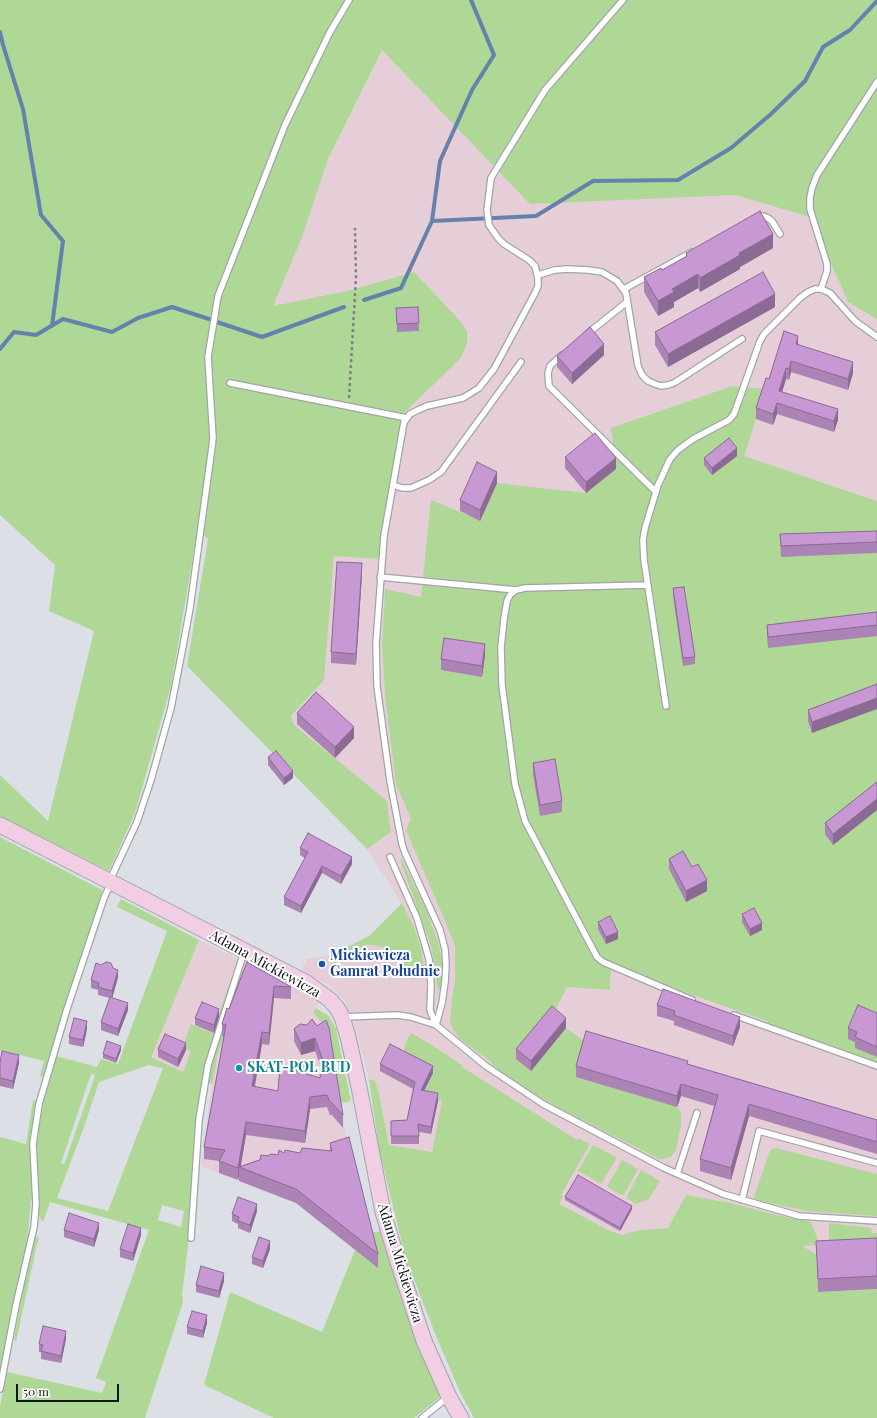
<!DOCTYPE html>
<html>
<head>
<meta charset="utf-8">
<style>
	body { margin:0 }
	#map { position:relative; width:877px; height:1418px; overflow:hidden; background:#dcdfe5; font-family:"Playfair Display",serif }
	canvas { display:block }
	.scale { position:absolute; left:16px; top:1384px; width:103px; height:18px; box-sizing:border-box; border:2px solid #121315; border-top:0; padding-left:5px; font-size:12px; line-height:14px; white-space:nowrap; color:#121315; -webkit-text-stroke:3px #fff; paint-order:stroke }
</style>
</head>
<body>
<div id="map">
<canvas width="877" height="1418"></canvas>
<div class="scale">50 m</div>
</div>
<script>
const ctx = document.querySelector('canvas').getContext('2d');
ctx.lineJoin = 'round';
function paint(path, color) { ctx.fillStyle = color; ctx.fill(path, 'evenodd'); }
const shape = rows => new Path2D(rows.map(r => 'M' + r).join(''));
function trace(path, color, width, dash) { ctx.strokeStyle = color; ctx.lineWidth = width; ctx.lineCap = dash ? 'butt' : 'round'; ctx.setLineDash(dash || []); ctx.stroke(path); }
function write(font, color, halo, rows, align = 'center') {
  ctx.font = font + ' "Playfair Display",serif'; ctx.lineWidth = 4; ctx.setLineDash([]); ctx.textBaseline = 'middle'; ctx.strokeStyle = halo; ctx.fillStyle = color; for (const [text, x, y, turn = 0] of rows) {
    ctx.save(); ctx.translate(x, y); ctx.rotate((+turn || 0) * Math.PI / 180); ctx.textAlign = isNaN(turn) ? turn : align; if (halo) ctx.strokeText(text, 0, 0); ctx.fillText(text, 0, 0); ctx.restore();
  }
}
paint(shape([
	[382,50,530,203,735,195,810,217,848,302,877,319,877,501,743,456,766,389,732,386,611,428,616,469,586,493,497,483,480,521,382,646,385,696,396,784,609,990,611,956,540,816,533,774,748,974,770,1029,877,1066,877,1289,818,1292,816,1254,713,1200,686,1195,668,1228,640,1230,622,1235,608,1230,432,1152,389,1145,378,1089,375,1081,369,1079,355,1027,345,1001,329,985,301,970,307,959,330,956,369,936,402,904,367,849,391,832,294,725,291,716,324,680,334,556,401,439,404,413,460,359,414,272,351,290,272,306,301,240,328,159],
	[199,940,313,994,321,1001,313,1012,328,1032,331,1045,347,1141,378,1268,296,1203,201,1166,212,1084,200,1081,150,1056]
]), '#e6ced8');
paint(shape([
	[0,0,877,0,877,319,848,302,810,217,735,195,530,204,382,50,328,159,301,240,273,306,351,290,414,272,460,321,467,331,467,344,460,359,404,413,401,439,382,559,334,556,324,680,291,716,294,725,387,801,391,832,367,849,187,666,208,539,201,533,196,538,171,686,135,813,109,871,0,816,0,775,48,821,94,631,49,611,55,565,0,515],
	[732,386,766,389,744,456,877,501,877,1066,770,1029,767,1021,681,991,611,961,610,990,567,987,552,1016,531,1071,566,1028,677,1107,681,1112,681,1126,676,1150,671,1157,664,1159,659,1159,555,1106,501,1073,490,1061,460,1039,453,1029,450,1022,452,1000,455,980,455,946,446,923,406,830,411,819,396,784,385,696,382,646,385,589,421,597,431,500,480,520,497,483,586,493,616,469,611,428],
	[0,837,102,890,101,897,43,1077,40,1076,44,1061,0,1050],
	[401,858,425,907,439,945,442,961,442,978,441,988,439,990,437,987,435,966,431,946,401,863],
	[121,899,199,940,151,1057,183,1072,191,1051,182,1047,191,1024,212,1033,228,988,236,989,243,969,248,971,218,1053,212,1084,204,1082,195,1143,189,1237,182,1295,183,1302,145,1418,0,1418,0,1406,7,1372,102,1393,106,1382,96,1378,149,1230,50,1202,43,1222,39,1216,37,1172,37,1135,47,1086,56,1056,97,1067,101,1059,118,1064,167,931,117,907],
	[149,1065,163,1068,108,1211,57,1198,83,1130,99,1082],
	[91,1074,94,1074,95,1076,94,1079,64,1165,61,1163],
	[162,1205,184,1211,181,1227,158,1220],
	[402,903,414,927,421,948,425,977,413,979,404,975,407,968,402,965,405,958,383,947,374,945,365,945,342,960,333,964,330,956,369,936],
	[316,1008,329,1016,336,1029,351,1101,341,1103,328,1032,313,1012],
	[411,1033,440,1050,463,1066,462,1067,577,1140,579,1138,590,1144,561,1195,563,1196,559,1204,608,1230,622,1235,640,1230,668,1228,686,1195,730,1203,776,1215,811,1222,820,1245,802,1246,816,1254,818,1292,877,1289,877,1418,474,1418,461,1394,436,1336,405,1256,379,1149,369,1079,375,1081,378,1089,389,1145,432,1152,442,1101,424,1096,423,1093,435,1071,406,1055,402,1055,405,1047,404,1046],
	[33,1100,37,1101,30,1144,32,1199,31,1200,27,1243,17,1284,0,1374,0,1137,26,1144],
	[593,1145,617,1157,601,1184,578,1171],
	[776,1148,877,1174,877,1216,807,1211,756,1200,754,1197,768,1156,771,1149],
	[622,1160,638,1169,623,1196,607,1187],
	[641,1170,660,1181,649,1199,636,1204,626,1198],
	[829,1223,871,1228,872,1233,877,1233,877,1239,829,1240],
	[383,1231,399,1294,423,1352,443,1395,414,1418,274,1418,204,1385,230,1292,322,1332,355,1250,378,1267,370,1233],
	[39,1237,37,1244,16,1342,14,1339,24,1285,35,1240,35,1238]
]), '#afd897');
trace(shape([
	[0,32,3,45,23,109,41,215,63,241,52,326],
	[432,221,536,216,593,181,678,180,731,148,771,114,805,81,823,47,850,30,877,1],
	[364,300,401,288,432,221,440,161,472,90,494,55,471,0],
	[217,322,262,337,344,307],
	[0,349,14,332,36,335,63,319,112,332,138,318,172,307,209,319]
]), '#6482ac', 4);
const lane = shape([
	[756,218,763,216,768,218,772,221,780,234],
	[538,275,555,270,567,269,588,270,602,272,617,281,626,293,638,366,642,375,648,381,655,384,661,386,668,385,674,383,742,339],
	[624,289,692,252],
	[821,289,827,271,827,264,810,209,810,198,812,188,817,175,877,82],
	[587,334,627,302],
	[562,355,550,366,548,373,549,386,656,492],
	[230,383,407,418],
	[393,485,402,488,411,488,429,480,441,472,521,362],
	[380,577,516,590],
	[648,585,525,588,516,590,510,595,507,601,504,619,501,647,502,685,515,784,525,821,597,957,603,962,692,1000],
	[666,706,644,560,643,540,645,528,658,485,670,459,678,450,693,439,729,420,734,414,760,341,764,334,800,298,808,292,815,289,821,289,830,293,855,321,877,337],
	[390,857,417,918,429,959,431,984,430,1010,436,1025,486,1066,543,1104,664,1168,723,1194,799,1216,877,1221],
	[110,880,137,822,151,780,171,708,183,646,190,608,212,447,213,438,208,357,218,296,285,125,330,32,349,0],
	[734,1015,877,1066],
	[342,1017,397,1015,411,1017,436,1025,442,1003,445,982,446,965,445,949,440,930,405,853,402,844,390,781,377,686,376,644,384,536,404,422,410,414,418,410,427,406,463,398,479,388,494,369,535,293,538,286,538,279,535,266,529,260,504,244,498,238,489,225,487,210,491,178,545,90,623,0],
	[677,1174,697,1113],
	[742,1200,759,1131,877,1163],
	[191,1238,199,1120,208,1065,244,952],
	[0,1389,16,1305,34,1227,36,1204,33,1144,39,1104,67,1009,104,898,111,883],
	[422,1418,448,1397]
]);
const secondary = shape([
	[0,825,307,983,330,1000,337,1008,342,1017,348,1037,359,1087,383,1212,397,1259,424,1341,449,1397,461,1418]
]);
trace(lane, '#a1a4a9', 8);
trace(secondary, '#a1a4a9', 17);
trace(shape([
	[349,398,356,277,355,228]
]), '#7d8084', 2.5, [3, 3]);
trace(lane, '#fff', 5.5);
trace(secondary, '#f2cee4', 15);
paint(shape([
	[773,248,740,267,740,269,700,292,698,288,674,302,674,307,658,316,644,292,644,277,662,270,686,257,686,253],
	[418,307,419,331,397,332,396,308],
	[775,307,668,367,655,345,655,332],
	[798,344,853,373,848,390,791,372,789,380,786,379,782,392,838,420,834,432,777,414,773,425,756,419,756,408,769,379],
	[604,355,572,384,557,367,557,356],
	[737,456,712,475,704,465,704,458],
	[565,457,616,469,586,493,565,468],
	[497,483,480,521,460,511,460,500],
	[877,531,877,553,781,557,780,534],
	[362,574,356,665,331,663,331,652],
	[673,588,695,657,695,664,683,666,673,596],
	[877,612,877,636,768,648,767,635,767,625],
	[485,655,482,677,441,670,441,659],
	[877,684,812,733,808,721,808,710],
	[297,713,354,738,335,758,297,724],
	[268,757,293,778,284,785,268,765],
	[533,763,562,801,562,812,540,816,533,774],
	[877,782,877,810,833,845,825,834,825,823],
	[300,848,352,864,341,884,322,873,301,913,284,905,284,897,305,858,300,855],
	[669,859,692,867,707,891,686,902,669,869],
	[742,914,762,930,750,936,742,922],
	[598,922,618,939,606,944,598,929],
	[247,962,291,987,291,999,274,998,269,1045,262,1044,255,1087,278,1091,320,1078,321,1067,315,1051,301,1055,294,1041,294,1029,307,1025,312,1019,343,1115,343,1128,332,1115,330,1115,327,1107,310,1109,305,1143,246,1135,241,1166,269,1156,278,1155,284,1153,300,1153,330,1151,330,1143,378,1254,378,1268,296,1203,239,1181,239,1176,238,1180,219,1173,219,1161,204,1159,204,1147,224,1037,222,1036,222,1024,229,1009],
	[113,968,118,977,112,998,128,1010,118,1036,101,1030,101,1022,110,998,98,995,98,990,91,988,91,980],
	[657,1005,740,1027,733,1046,674,1025,674,1021,657,1016],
	[877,1013,877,1057,855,1048,855,1042,848,1039,848,1028],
	[219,1017,214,1033,195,1025,195,1018],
	[566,1028,531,1071,516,1059,516,1049],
	[87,1029,83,1047,69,1044,69,1037],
	[158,1049,186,1050,178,1067,158,1057],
	[121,1050,116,1063,103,1058,103,1054],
	[0,1062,19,1063,13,1089,0,1086],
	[380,1064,433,1073,424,1091,438,1101,431,1134,419,1132,419,1144,391,1144,391,1121,407,1120,413,1089,380,1071],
	[688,1064,877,1120,877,1154,749,1116,731,1180,700,1171,700,1159,714,1106,681,1096,677,1107,576,1077,576,1066],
	[565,1197,632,1209,620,1231,565,1200],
	[257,1211,250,1233,238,1228,238,1224,232,1221,232,1214],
	[64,1230,99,1230,94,1247,64,1237],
	[141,1235,133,1261,120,1257,120,1249],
	[877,1238,877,1289,818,1292,816,1241],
	[270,1249,263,1268,252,1264,252,1257],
	[224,1281,219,1298,196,1292,196,1285],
	[207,1323,203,1338,187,1334,187,1327],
	[66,1339,61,1363,41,1359,41,1352,39,1352,39,1344]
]), '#ab83b5');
paint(shape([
	[773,234,773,248,740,267,740,269,700,292,700,278,739,253],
	[698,274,698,288,674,302,674,307,658,316,658,301,672,289],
	[775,294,775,307,668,367,668,354],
	[798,336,798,347,796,344],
	[604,344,604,355,572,384,572,373],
	[791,361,791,372,789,380,789,369],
	[853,362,853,373,848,390,848,379],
	[786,368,786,379,779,402,779,391],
	[777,403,777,414,773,425,773,414],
	[838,409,838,420,834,432,834,421],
	[737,448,737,456,712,475,712,468],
	[616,458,616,469,586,493,586,482],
	[497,472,497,483,480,521,480,510],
	[362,563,362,574,356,665,356,654],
	[485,644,485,655,482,677,482,666],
	[877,698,877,709,812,733,812,722],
	[354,727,354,738,335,758,335,747],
	[293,771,293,778,284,785,284,778],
	[877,799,877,810,833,845,833,834],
	[352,857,352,864,341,884,341,876],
	[322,866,322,873,301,913,301,906],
	[707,880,707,891,686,902,686,891],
	[762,923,762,930,750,936,750,929],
	[618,932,618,939,606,944,606,937],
	[118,970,118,977,112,999,112,991],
	[274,986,274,998,269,1045,269,1033],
	[128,1003,128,1010,118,1036,118,1029],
	[219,1009,219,1017,214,1033,214,1025],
	[740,1017,740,1027,733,1046,733,1036],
	[566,1018,566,1028,531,1071,531,1061],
	[87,1021,87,1029,83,1047,83,1040],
	[262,1032,262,1044,252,1098,252,1086],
	[315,1038,315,1051,301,1055,301,1043],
	[186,1043,186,1050,178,1067,178,1059],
	[121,1046,121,1050,116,1063,116,1059],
	[19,1055,19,1063,13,1089,13,1081],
	[433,1066,433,1073,421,1097,421,1090],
	[681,1084,681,1096,677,1107,677,1096],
	[438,1093,438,1101,431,1134,431,1127],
	[310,1097,310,1109,305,1143,305,1131],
	[749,1104,749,1116,731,1180,731,1168],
	[246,1122,246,1135,240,1168,239,1167,239,1176,238,1180,238,1168],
	[257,1204,257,1211,250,1233,250,1225],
	[632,1206,632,1209,620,1231,620,1228],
	[99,1223,99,1230,94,1247,94,1239],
	[141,1228,141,1235,133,1261,133,1253],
	[270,1241,270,1249,263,1268,263,1261],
	[224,1273,224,1281,219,1298,219,1291],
	[207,1315,207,1323,203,1338,203,1331],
	[66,1331,66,1339,61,1363,61,1356]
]), '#8b6a94');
const building = shape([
	[760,211,773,234,739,253,740,255,700,278,698,274,672,289,674,292,658,301,644,277,661,268,662,270,687,256,686,253,760,211],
	[763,272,775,294,668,354,655,332,763,272],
	[418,307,419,323,397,324,396,308,418,307],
	[590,327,604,344,572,373,557,356,590,327],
	[784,331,798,336,796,344,853,362,848,379,791,361,789,369,786,368,779,391,838,409,834,421,777,403,773,414,756,408,766,378,769,379,784,331],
	[595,433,616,458,586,482,565,457,595,433],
	[729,438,737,448,712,468,704,458,729,438],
	[477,462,497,472,480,510,460,500,477,462],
	[877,531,877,542,781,546,780,534,877,531],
	[337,562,362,563,356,654,331,652,337,562],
	[684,587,695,657,683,658,673,588,684,587],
	[877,612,877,625,768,637,767,625,877,612],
	[444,638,485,644,482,666,441,659,444,638],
	[877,684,877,698,812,722,808,710,877,684],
	[316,692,354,727,335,747,297,713,316,692],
	[276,751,293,771,284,778,268,757,276,751],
	[555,759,562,801,540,805,533,763,555,759],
	[877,782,877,799,833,834,825,823,877,782],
	[308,833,352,857,341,876,322,866,301,906,284,897,308,852,300,848,308,833],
	[683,851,692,867,698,864,707,880,686,891,669,859,683,851],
	[754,908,762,923,750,929,742,914,754,908],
	[610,916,618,932,606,937,598,922,610,916],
	[106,962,111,963,113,968,118,970,112,991,98,987,99,983,91,980,96,963,101,965,106,962],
	[247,962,291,987,274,986,269,1033,262,1032,252,1086,278,1091,279,1078,281,1066,320,1078,322,1058,315,1038,301,1043,294,1029,300,1024,307,1025,312,1019,317,1026,326,1020,329,1028,343,1115,332,1103,330,1102,327,1095,310,1097,305,1131,246,1122,238,1168,219,1161,225,1150,204,1147,226,1025,222,1024,227,1008,229,1009,247,962],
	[663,989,740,1017,733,1036,674,1015,675,1011,657,1005,663,989],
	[110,997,128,1003,118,1029,101,1022,110,997],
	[202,1002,219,1009,214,1025,195,1018,202,1002],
	[858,1005,877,1013,877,1047,855,1037,857,1032,848,1028,858,1005],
	[552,1006,566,1018,531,1061,516,1049,552,1006],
	[74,1018,87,1021,83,1040,69,1037,74,1018],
	[586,1031,688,1061,687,1064,877,1120,877,1142,749,1104,731,1168,700,1159,718,1095,681,1084,677,1096,576,1066,586,1031],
	[165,1034,186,1043,178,1059,158,1049,165,1034],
	[107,1041,121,1046,116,1059,103,1054,107,1041],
	[390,1044,433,1066,421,1090,438,1093,431,1127,418,1124,419,1136,391,1136,391,1121,407,1120,415,1082,380,1064,390,1044],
	[2,1051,19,1055,13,1081,0,1078,0,1062,2,1051],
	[349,1137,378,1254,296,1189,239,1167,260,1160,261,1155,269,1156,270,1154,278,1155,279,1150,284,1153,285,1150,300,1153,302,1148,332,1151,330,1143,349,1137],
	[578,1175,632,1206,620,1228,565,1197,578,1175],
	[238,1197,257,1204,250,1225,238,1221,239,1217,232,1214,238,1197],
	[69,1213,99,1223,94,1239,64,1230,69,1213],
	[128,1224,141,1228,133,1253,120,1249,128,1224],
	[259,1237,270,1241,263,1261,252,1257,259,1237],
	[877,1238,877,1276,818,1279,816,1241,877,1238],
	[201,1266,224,1273,219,1291,196,1285,201,1266],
	[192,1311,207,1315,203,1331,187,1327,192,1311],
	[43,1326,66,1331,61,1356,41,1351,43,1345,39,1344,43,1326]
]);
paint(building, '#c798d3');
trace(building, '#8b6a94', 1);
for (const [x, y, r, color] of [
	[322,964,4,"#1a4fb4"],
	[239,1068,4,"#0f9aa8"]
]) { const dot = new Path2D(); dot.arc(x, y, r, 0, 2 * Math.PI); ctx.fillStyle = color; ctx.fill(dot); trace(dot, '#fff', 1.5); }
write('bold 14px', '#164399', '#fff', [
	["Mickiewicza",330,956],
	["Gamrat Południe",330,972]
], 'left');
write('14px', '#121315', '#fff', [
	["Adama Mickiewicza",265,964,29],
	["Adama Mickiewicza",400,1263,73]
]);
write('bold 14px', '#0d838f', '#fff', [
	["SKAT-POL BUD",247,1068]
], 'left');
</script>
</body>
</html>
